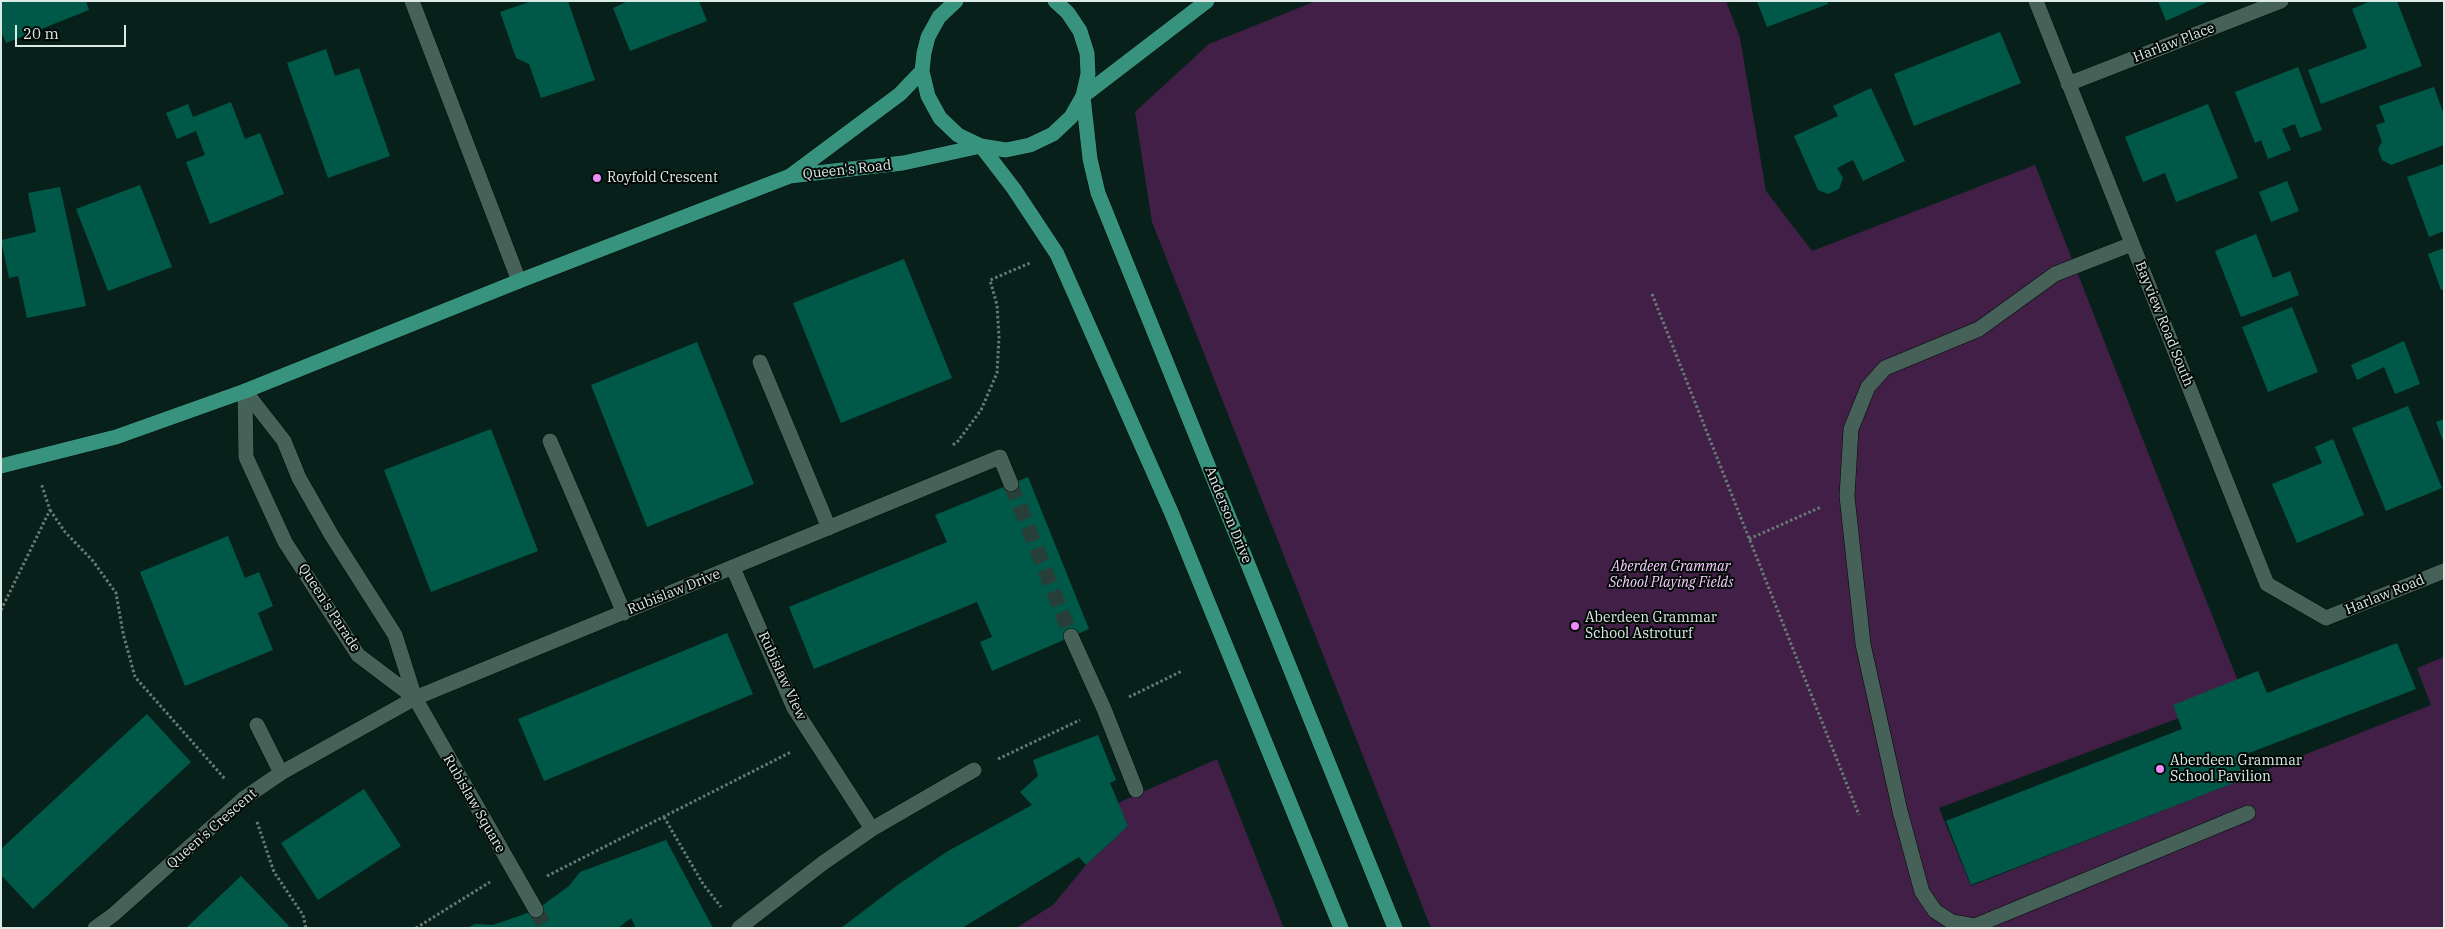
<!DOCTYPE html>
<html>
<head>
<meta charset="utf-8">
<style>
	body { margin:0 }
	#map { position:relative; width:2445px; height:929px; overflow:hidden; background:#07211a; font-family:"IBM Plex Serif",serif }
	canvas { display:block }
	.frame { position:absolute; inset:0; border:2px solid #dbeae5; pointer-events:none }
	.scale { position:absolute; left:15px; top:25px; width:111px; height:22px; box-sizing:border-box; border:2px solid #dbeae5; border-top:0; padding-left:6px; font-size:15px; line-height:18px; white-space:nowrap; color:#dbeae5; -webkit-text-stroke:4px #020806; paint-order:stroke }
</style>
</head>
<body>
<div id="map">
<canvas width="2445" height="929"></canvas>
<div class="frame"></div>
<div class="scale">20 m</div>
</div>
<script>
const ctx = document.querySelector('canvas').getContext('2d');
ctx.lineJoin = 'round';
function paint(path, color) { ctx.fillStyle = color; ctx.fill(path, 'evenodd'); }
const shape = rows => new Path2D(rows.map(r => 'M' + r).join(''));
function trace(path, color, width, dash) { ctx.strokeStyle = color; ctx.lineWidth = width; ctx.lineCap = dash ? 'butt' : 'round'; ctx.setLineDash(dash || []); ctx.stroke(path); }
function write(font, color, halo, rows, align = 'center') {
  ctx.font = font + ' "IBM Plex Serif",serif'; ctx.lineWidth = 4; ctx.setLineDash([]); ctx.textBaseline = 'middle'; ctx.strokeStyle = halo; ctx.fillStyle = color; for (const [text, x, y, turn = 0] of rows) {
    ctx.save(); ctx.translate(x, y); ctx.rotate((+turn || 0) * Math.PI / 180); ctx.textAlign = isNaN(turn) ? turn : align; if (halo) ctx.strokeText(text, 0, 0); ctx.fillText(text, 0, 0); ctx.restore();
  }
}
paint(shape([
	[1316,1,1726,1,1740,38,1766,191,1812,251,2035,165,2243,694,1939,808,1971,886,2431,705,2417,668,2444,657,2444,928,1431,928,1152,222,1135,112,1209,44],
	[1217,759,1284,928,1016,928,1053,905,1086,865,1128,826,1118,803]
]), '#411f46');
paint(shape([
	[1,1,86,1,89,10,6,43,1,31],
	[532,1,568,1,595,80,541,98,529,64,516,58,500,12],
	[628,1,699,1,707,21,630,51,613,8],
	[1757,1,1828,1,1828,4,1767,27],
	[2158,1,2210,1,2166,21],
	[2371,1,2397,1,2422,66,2321,104,2308,70,2367,48,2352,9],
	[2000,32,2021,83,1914,126,1894,74],
	[326,49,335,76,359,68,390,156,328,178,287,63],
	[2298,67,2322,130,2300,138,2295,124,2282,129,2291,150,2268,159,2261,140,2255,143,2235,92],
	[2434,87,2444,115,2444,145,2391,165,2382,160,2378,149,2382,142,2376,125,2385,122,2379,106],
	[1871,88,1905,161,1863,181,1853,160,1837,168,1843,178,1839,189,1828,194,1818,190,1794,136,1838,116,1833,106],
	[231,102,245,139,260,133,284,194,210,224,186,162,205,155,196,131,177,139,166,113,188,104,193,117],
	[2208,104,2238,178,2176,202,2165,173,2143,182,2125,137],
	[2444,164,2444,231,2429,237,2407,177],
	[2287,181,2299,211,2271,222,2259,192],
	[140,185,172,267,108,291,76,209],
	[60,187,86,306,27,318,18,276,9,278,1,240,36,232,28,193],
	[2256,234,2273,278,2290,271,2299,295,2241,317,2215,251],
	[2444,248,2444,289,2441,290,2428,254],
	[904,259,952,378,841,423,793,303],
	[2292,307,2318,372,2268,392,2242,327],
	[2404,341,2420,384,2395,394,2384,367,2357,380,2351,365],
	[697,342,754,484,647,527,591,385],
	[2408,406,2442,488,2386,511,2352,428],
	[2444,419,2444,443,2436,422],
	[491,429,538,551,431,592,384,470],
	[2333,439,2364,515,2297,543,2272,484,2322,463,2315,447],
	[1028,477,1089,629,992,671,980,642,992,637,977,602,814,669,789,607,947,542,935,515],
	[228,536,245,578,259,572,273,606,258,613,273,650,185,686,140,572],
	[727,633,753,694,544,781,518,719],
	[2397,643,2416,689,2236,758,2244,779,1971,885,1946,821,2182,729,2173,705,2258,671,2267,693],
	[147,714,191,762,33,909,1,875,1,849],
	[1098,735,1116,780,1110,783,1128,826,1086,865,1079,857,962,928,841,928,899,884,948,851,1032,805,1020,792,1038,776,1033,760],
	[364,789,401,846,318,900,281,843],
	[666,840,713,928,636,928,631,918,618,928,467,928,475,924,493,925,536,910,569,886,580,872],
	[241,876,289,926,287,928,186,928]
]), '#005948');
trace(shape([
	[1011,484,1071,636],
	[536,910,546,928]
]), '#273f38', 15, [15, 8]);
const minor = shape([
	[412,1,519,281],
	[2036,1,2267,584,2326,618,2444,571],
	[2068,84,2281,1],
	[2132,244,2055,274,1979,329,1885,368,1868,387,1851,429,1847,496,1863,644,1900,811,1922,892,1935,911,1952,922,1975,926,2248,813],
	[760,362,829,528],
	[245,391,284,441,299,478,332,536,395,635,415,698,536,910],
	[245,391,246,457,285,542,358,655,415,698],
	[550,441,624,613],
	[733,568,794,708,872,829],
	[1071,636,1104,709,1136,790],
	[257,725,281,773],
	[95,928,113,915,243,799,281,773,415,698,1000,457,1011,484],
	[739,928,823,863,872,829,974,770]
]);
const major = shape([
	[956,1,939,17,928,37,924,53,922,71,928,96,940,118,958,135,981,146,1006,150,1030,145,1053,134,1071,117,1083,96,1088,74,1087,53,1080,31,1068,13,1055,1],
	[1083,96,1090,159,1098,193,1395,928],
	[1083,96,1207,1],
	[981,146,1014,189,1057,254,1172,514,1341,928],
	[790,176,903,163,981,146],
	[1,466,116,437,245,391,519,281,790,176,900,94,922,71]
]);
trace(minor, '#000a06', 16);
trace(major, '#000a06', 16);
trace(shape([
	[1652,294,1859,815],
	[953,445,958,441,981,410,997,373,999,337,997,305,990,280,1030,263],
	[50,510,65,532,93,561,116,593,123,633,135,677,225,779],
	[1749,539,1821,507],
	[1,610,50,510,41,483],
	[1129,697,1182,671],
	[998,759,1080,720],
	[664,817,703,884,721,907],
	[257,822,274,872,303,915,306,928],
	[547,876,791,752],
	[416,928,490,882]
]), '#667b75', 3, [2.5, 2.5]);
trace(minor, '#466158', 15);
trace(major, '#37937d', 15);
for (const [x, y, r, color] of [
	[597,178,5,"#ec8cfb"],
	[1575,626,5,"#ec8cfb"],
	[2160,769,5,"#ec8cfb"]
]) { const dot = new Path2D(); dot.arc(x, y, r, 0, 2 * Math.PI); ctx.fillStyle = color; ctx.fill(dot); trace(dot, '#020806', 2); }
write('14px', '#dbeae5', '#020806', [
	["Harlaw Place",2174,43,-21],
	["Queen's Road",847,170,-6],
	["Bayview Road South",2164,324,68],
	["Anderson Drive",1228,515,68],
	["Rubislaw Drive",674,592,-22],
	["Harlaw Road",2385,595,-22],
	["Queen's Parade",329,608,57],
	["Rubislaw View",782,676,65],
	["Rubislaw Square",474,804,60],
	["Queen's Crescent",212,829,-41]
]);
write('14px', '#dbeae5', '#020806', [
	["Royfold Crescent",607,178],
	["Aberdeen Grammar",1585,618],
	["School Astroturf",1585,634],
	["Aberdeen Grammar",2170,761],
	["School Pavilion",2170,777]
], 'left');
write('italic 14px', '#f8cfff', '#020806', [
	["Aberdeen Grammar",1671,567],
	["School Playing Fields",1671,583]
]);
</script>
</body>
</html>
